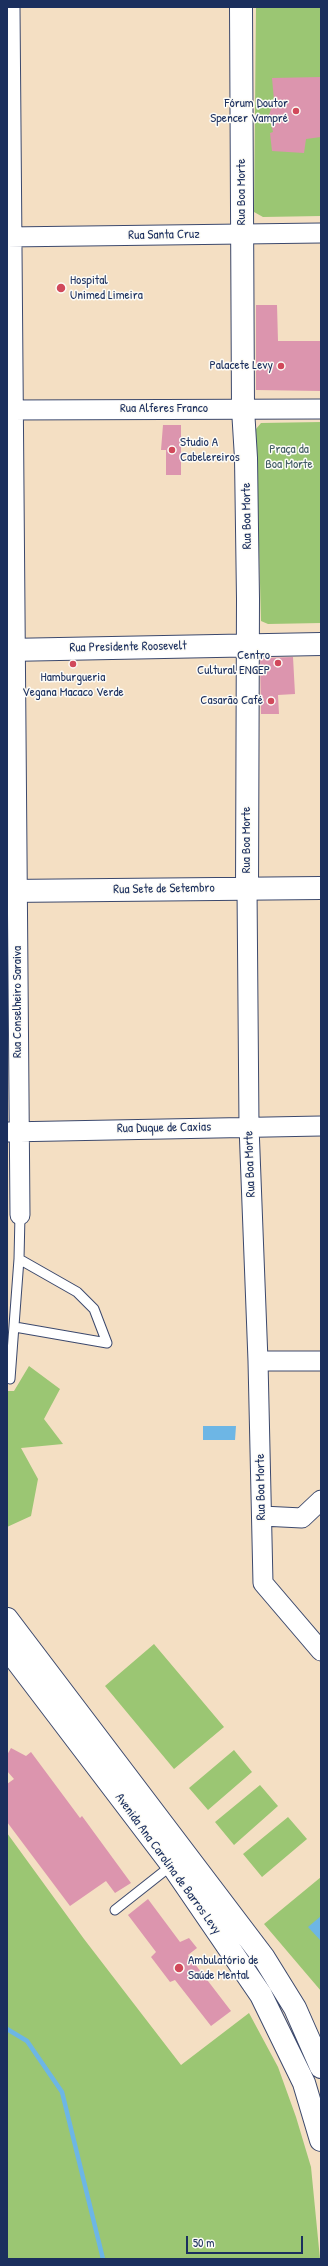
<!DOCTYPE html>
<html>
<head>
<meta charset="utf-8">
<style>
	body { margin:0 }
	#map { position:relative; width:328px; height:2266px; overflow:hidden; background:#f4dfc3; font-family:"Patrick Hand",sans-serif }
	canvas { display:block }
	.frame { position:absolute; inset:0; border:8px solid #1b2f5e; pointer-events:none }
	.scale { position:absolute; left:186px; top:2236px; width:117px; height:18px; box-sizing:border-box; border:2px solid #1b2f5e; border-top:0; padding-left:5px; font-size:12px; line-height:14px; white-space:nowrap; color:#1b2f5e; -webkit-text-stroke:3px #fdfcf7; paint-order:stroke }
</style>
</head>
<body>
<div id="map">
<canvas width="328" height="2266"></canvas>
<div class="frame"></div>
<div class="scale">50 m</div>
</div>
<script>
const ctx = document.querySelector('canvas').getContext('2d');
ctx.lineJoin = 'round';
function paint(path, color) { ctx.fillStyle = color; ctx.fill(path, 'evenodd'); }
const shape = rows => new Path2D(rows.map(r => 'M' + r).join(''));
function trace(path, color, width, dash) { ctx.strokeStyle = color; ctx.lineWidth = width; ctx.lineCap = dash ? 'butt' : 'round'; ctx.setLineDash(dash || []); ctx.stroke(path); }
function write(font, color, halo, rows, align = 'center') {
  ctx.font = font + ' "Patrick Hand",sans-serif'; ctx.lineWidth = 3; ctx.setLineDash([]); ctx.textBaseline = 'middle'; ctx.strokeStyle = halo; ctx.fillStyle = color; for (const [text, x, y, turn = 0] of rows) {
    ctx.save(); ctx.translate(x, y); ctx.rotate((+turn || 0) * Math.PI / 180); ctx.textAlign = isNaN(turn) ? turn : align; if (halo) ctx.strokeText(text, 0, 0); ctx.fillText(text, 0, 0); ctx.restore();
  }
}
paint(shape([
	[256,7,321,7,321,216,263,217,254,212],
	[321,422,321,623,268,624,261,621,256,429,261,423],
	[29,1366,60,1389,44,1419,63,1444,21,1448,38,1479,31,1516,7,1527,7,1391,14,1391],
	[154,1644,224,1727,174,1769,105,1686],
	[234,1750,252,1772,208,1810,189,1788],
	[260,1785,278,1806,234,1845,215,1822],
	[288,1817,307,1839,262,1877,243,1854],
	[7,1833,84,1939,181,2065,249,2013,278,2067,296,2117,311,2167,320,2259,7,2259],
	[321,1877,321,1991,264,1924]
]), '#9bc673');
paint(shape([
	[203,1426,236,1426,235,1440,203,1440],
	[321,1916,321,1941,308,1927]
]), '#6db6e5');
trace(shape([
	[7,2029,27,2041,62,2092,103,2259]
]), '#6db6e5', 4.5);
paint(shape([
	[321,77,321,137,306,139,304,153,272,151,270,133,273,132,269,115,274,100,272,78],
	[256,305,277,305,278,341,321,341,321,391,256,390],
	[163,425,181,425,181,475,166,475,166,450,161,450],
	[293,657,295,694,278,695,279,714,261,714,260,658],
	[11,1748,26,1756,31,1752,80,1818,82,1816,131,1883,115,1893,106,1881,70,1906,7,1822,7,1784,14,1779,7,1771,7,1755],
	[148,1899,180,1942,189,1938,197,1948,188,1955,231,2011,211,2026,175,1980,170,1982,151,1957,156,1952,128,1915]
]), '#dc95ae');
const lane = shape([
	[19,1259,77,1292,94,1309,107,1343],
	[15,1327,107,1343],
	[10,1379,19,1259,20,1215],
	[115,1910,172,1865]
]);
const street = shape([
	[10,7,20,1215],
	[7,237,321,233],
	[7,410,321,409],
	[247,888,249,1126,258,1361,263,1583,321,1651],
	[7,1132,321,1126],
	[258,1361,321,1361],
	[262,1516,302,1518,321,1500]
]);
const secondary = shape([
	[241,7,243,409,246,458,248,599,247,888],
	[7,650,321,644],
	[7,891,321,888],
	[7,1619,264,1958,295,2008,321,2067],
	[7,1648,172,1865,261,1995,304,2083,321,2140]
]);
trace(lane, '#3c496d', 11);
trace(street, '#3c496d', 21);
trace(secondary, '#3c496d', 24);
trace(lane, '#fff', 9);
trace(street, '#fff', 19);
trace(secondary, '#fff', 22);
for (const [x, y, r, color] of [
	[296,111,4,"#d1495b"],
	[61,288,5,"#d1495b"],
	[281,366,4,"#d1495b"],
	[172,450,4,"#d1495b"],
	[278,663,4,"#d1495b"],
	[73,664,4,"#d1495b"],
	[271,701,4,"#d1495b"],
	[179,1968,5,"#d1495b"]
]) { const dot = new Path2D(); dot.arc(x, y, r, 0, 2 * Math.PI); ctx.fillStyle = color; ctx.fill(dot); trace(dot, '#fdfcf7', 1.5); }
write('13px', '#1b2f5e', '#fdfcf7', [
	["Fórum Doutor",288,104],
	["Spencer Vampré",288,119],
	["Hospital",70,281,"left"],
	["Unimed Limeira",70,296,"left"],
	["Palacete Levy",273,366],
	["Studio A",180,443,"left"],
	["Cabelereiros",180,458,"left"],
	["Centro",270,656],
	["Cultural ENGEP",270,671],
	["Hamburgueria",73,678,"center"],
	["Vegana Macaco Verde",73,693,"center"],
	["Casarão Café",263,701],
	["Ambulatório de",188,1961,"left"],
	["Saúde Mental",188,1976,"left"]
], 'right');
write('13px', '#1b2f5e', '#fdfcf7', [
	["Rua Boa Morte",242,192,-90],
	["Rua Santa Cruz",164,235,-1],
	["Rua Alferes Franco",164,409],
	["Rua Boa Morte",247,516,-91],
	["Rua Presidente Roosevelt",128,647,-1],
	["Rua Boa Morte",247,840,-90],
	["Rua Sete de Setembro",164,889,-1],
	["Rua Conselheiro Saraiva",18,1002,-90],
	["Rua Duque de Caxias",164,1128,-1],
	["Rua Boa Morte",250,1164,-92],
	["Rua Boa Morte",261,1487,-91],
	["Avenida Ana Carolina de Barros Levy",168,1864,54]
]);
write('13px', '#415c64', '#fdfcf7', [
	["Praça da",289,450],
	["Boa Morte",289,465]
]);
</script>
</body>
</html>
